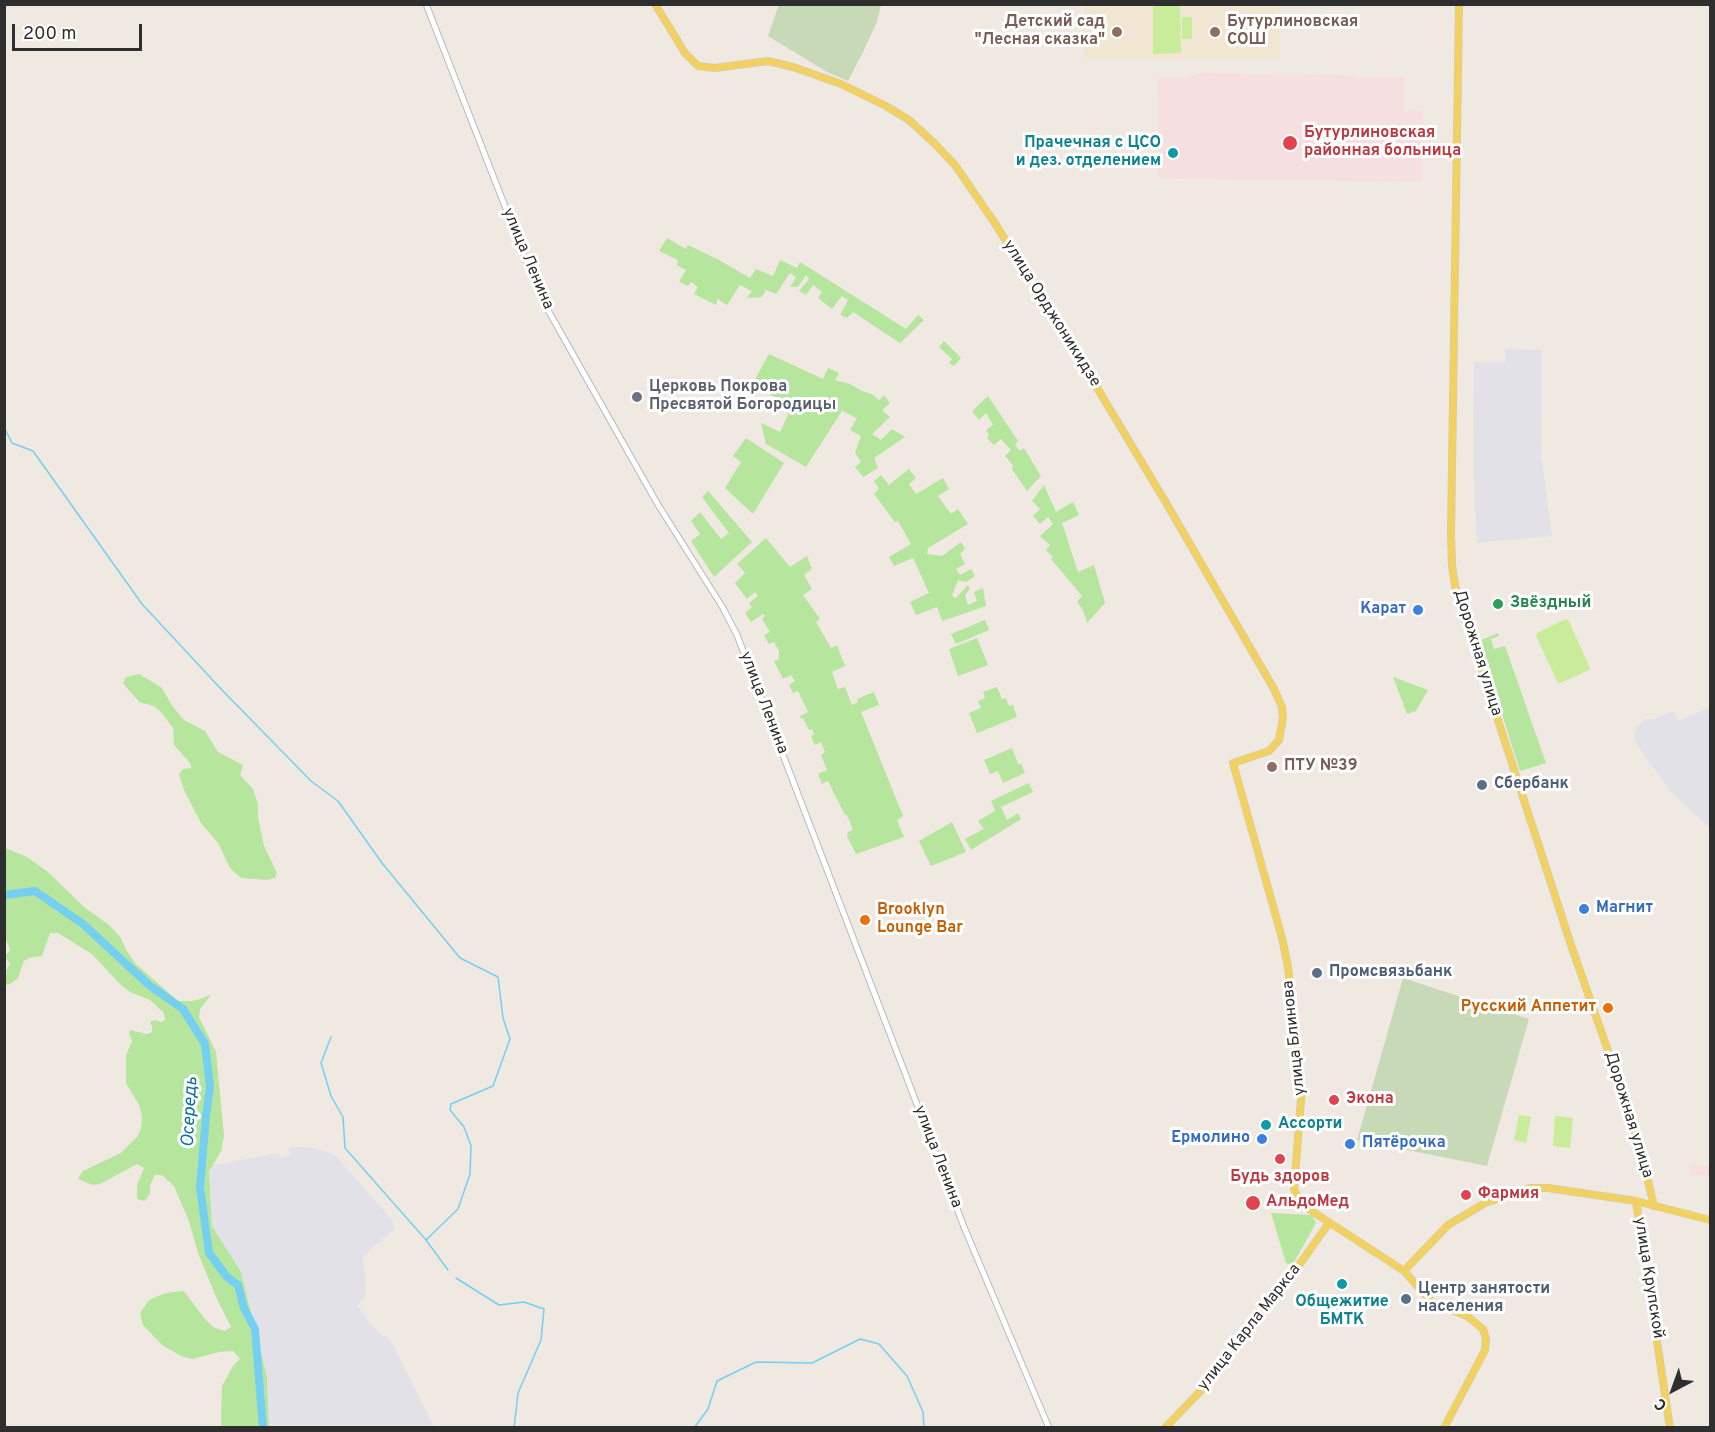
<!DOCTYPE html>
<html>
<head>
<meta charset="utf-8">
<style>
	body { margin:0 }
	#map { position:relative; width:1715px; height:1432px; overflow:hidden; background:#efe9e1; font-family:Overpass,sans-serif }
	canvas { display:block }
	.frame { position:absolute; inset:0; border:6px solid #2e2e2e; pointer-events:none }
	.north { position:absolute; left:1643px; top:1360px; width:60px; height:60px; -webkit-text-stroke:4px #fff; paint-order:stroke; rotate:221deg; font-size:16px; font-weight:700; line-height:24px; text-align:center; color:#2e2e2e }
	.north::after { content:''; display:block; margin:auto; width:21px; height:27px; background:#2e2e2e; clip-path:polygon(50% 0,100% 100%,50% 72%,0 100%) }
	.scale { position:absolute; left:12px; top:24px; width:130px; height:27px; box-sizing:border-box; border:3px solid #2e2e2e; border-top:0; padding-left:8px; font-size:18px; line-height:21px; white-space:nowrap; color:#2e2e2e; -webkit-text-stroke:4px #fff; paint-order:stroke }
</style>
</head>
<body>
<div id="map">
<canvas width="1715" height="1432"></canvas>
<div class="frame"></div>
<div class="north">С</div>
<div class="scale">200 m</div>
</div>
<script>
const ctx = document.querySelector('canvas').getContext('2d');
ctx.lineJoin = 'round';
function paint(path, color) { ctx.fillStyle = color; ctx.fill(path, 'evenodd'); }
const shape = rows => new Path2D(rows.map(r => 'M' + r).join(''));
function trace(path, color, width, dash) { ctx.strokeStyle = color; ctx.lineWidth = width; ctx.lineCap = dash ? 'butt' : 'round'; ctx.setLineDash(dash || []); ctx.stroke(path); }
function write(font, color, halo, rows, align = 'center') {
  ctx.font = font + ' Overpass,sans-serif'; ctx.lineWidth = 6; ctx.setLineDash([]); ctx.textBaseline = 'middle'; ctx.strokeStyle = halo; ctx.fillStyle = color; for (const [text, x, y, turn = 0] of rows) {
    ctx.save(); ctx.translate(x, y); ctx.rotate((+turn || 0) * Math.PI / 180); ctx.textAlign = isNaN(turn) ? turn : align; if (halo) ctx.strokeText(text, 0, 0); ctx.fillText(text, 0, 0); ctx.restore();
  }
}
paint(shape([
	[1505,349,1542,350,1541,455,1552,536,1477,543,1473,465,1474,362,1506,362],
	[1710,707,1710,828,1670,791,1634,740,1636,727,1646,719,1655,719,1673,711,1678,721],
	[308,1147,325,1151,335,1155,393,1221,394,1230,363,1256,366,1296,357,1306,367,1317,366,1319,383,1337,386,1335,393,1345,434,1427,269,1427,267,1377,241,1272,212,1226,209,1172,214,1165,278,1153,281,1158,290,1156,289,1148]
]), '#e3e1e8');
paint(shape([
	[1084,5,1280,5,1280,59,1084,59]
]), '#f0e6d1');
paint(shape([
	[1200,73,1358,76,1360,80,1366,77,1404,77,1404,112,1423,111,1422,181,1162,179,1157,175,1158,77,1187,78],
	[1692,1163,1710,1167,1710,1177,1697,1174,1696,1177,1689,1175]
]), '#f5dfe0');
paint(shape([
	[667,238,686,249,688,245,719,260,750,278,756,269,773,276,780,260,797,268,800,262,906,329,918,315,924,320,900,343,853,312,847,318,840,315,848,300,842,296,832,309,818,298,822,292,813,285,806,295,799,291,809,279,806,275,798,287,790,287,796,277,790,273,776,294,766,290,762,297,747,298,752,291,740,285,727,305,718,299,716,305,694,294,698,287,691,282,688,286,679,282,686,270,677,265,678,260,659,251],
	[944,341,961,358,954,366,949,363,952,359,939,347],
	[769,354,823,379,828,368,839,373,835,380,850,384,862,391,872,394,879,400,884,395,890,403,882,410,890,417,872,434,881,440,892,429,905,437,874,458,878,468,863,477,855,467,861,462,855,453,861,436,850,430,857,418,842,411,806,467,766,444,761,423,780,432,792,406,752,385],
	[988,396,1018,441,1015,445,1020,451,1024,448,1041,476,1027,491,1012,469,1013,465,1005,456,1011,450,1001,439,994,445,987,438,989,435,986,430,993,425,986,413,979,420,972,411],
	[746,438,784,463,753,514,725,488,741,462,733,456],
	[909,469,916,478,909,484,916,494,943,478,949,489,938,496,951,514,958,509,968,524,928,548,927,554,942,556,961,542,965,549,960,554,965,564,956,569,960,575,971,569,975,576,966,582,958,580,952,596,956,598,968,585,970,589,965,595,968,605,977,601,974,592,983,588,986,606,942,621,937,607,916,615,910,602,929,593,913,558,894,566,889,557,911,544,898,521,895,522,874,494,879,489,874,481,881,475,889,485],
	[1044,485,1056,512,1073,502,1079,515,1062,523,1078,572,1094,565,1105,603,1087,623,1083,610,1077,602,1082,596,1051,559,1053,557,1046,550,1050,545,1040,536,1053,524,1048,517,1040,524,1033,516,1040,509,1032,501],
	[708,491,752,542,714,577,691,541,700,534,691,521,700,512,721,539,729,533,702,497],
	[766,538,790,567,807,556,812,569,804,575,812,589,803,595,820,619,816,622,831,648,837,645,845,666,832,672,838,689,845,687,852,705,858,702,857,699,874,692,879,705,861,712,903,816,897,820,904,837,856,854,847,836,848,832,853,830,847,815,845,815,828,781,822,784,818,774,827,770,821,755,825,752,821,742,815,745,811,736,814,734,812,729,809,730,803,718,801,719,800,716,808,712,798,691,793,693,789,685,795,681,791,675,783,679,774,661,779,659,779,651,774,642,769,644,764,635,770,632,762,619,765,616,763,614,751,622,745,613,752,607,749,603,758,596,755,592,747,599,735,583,745,573,737,564],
	[985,620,989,630,956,644,951,634],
	[1498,633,1499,636,1491,639,1494,649,1505,646,1546,763,1520,771,1479,641],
	[977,638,988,665,958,676,949,649],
	[139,674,162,688,173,707,184,720,205,731,218,752,243,765,240,775,253,789,258,804,258,817,264,846,277,873,275,878,267,880,241,878,230,868,218,843,201,823,184,790,179,774,183,769,191,768,191,764,174,745,173,728,161,712,154,706,139,702,123,683,126,677],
	[1393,677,1428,690,1416,711,1407,714],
	[997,687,1002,699,1006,698,1009,706,1013,705,1017,717,977,733,969,713,981,708,978,701,985,698,983,692],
	[1012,748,1018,764,1021,764,1025,773,1003,783,998,771,990,774,984,760],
	[1029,783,1033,792,1001,807,1007,820,1018,813,1021,819,971,850,965,839,984,829,978,821,995,811,991,801],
	[952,822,966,852,931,866,919,841],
	[5,848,27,857,48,872,84,907,109,925,121,938,126,950,136,964,178,1001,193,1001,211,995,200,1009,199,1017,216,1052,224,1136,221,1151,209,1172,212,1226,241,1272,267,1377,269,1427,221,1427,222,1386,233,1366,240,1359,233,1351,219,1352,192,1359,181,1356,162,1345,143,1325,140,1313,149,1300,166,1293,184,1291,204,1318,213,1327,225,1331,231,1327,217,1299,198,1253,189,1221,174,1186,162,1175,155,1175,150,1185,150,1194,145,1201,137,1199,137,1185,144,1168,137,1164,100,1184,93,1185,78,1179,83,1171,121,1153,137,1137,141,1129,142,1116,139,1105,126,1083,126,1055,132,1041,129,1034,130,1030,147,1034,152,1032,152,1027,150,1022,155,1020,161,1022,165,1020,164,1013,150,1000,130,992,120,984,92,954,58,933,50,933,42,956,29,958,24,961,18,978,10,984,5,985,5,973,10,963,4,957,10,950,4,934],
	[1271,1213,1312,1215,1316,1223,1292,1266,1286,1263]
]), '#b6e59e');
paint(shape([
	[779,4,881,5,877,22,864,50,848,81,827,72,768,36],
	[1403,978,1529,1019,1487,1166,1357,1140]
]), '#c8d9b8');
paint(shape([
	[1153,5,1180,5,1181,53,1153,54],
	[1182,17,1192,17,1192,39,1182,39],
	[1566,619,1569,621,1590,668,1589,670,1560,683,1558,683,1536,636,1537,633],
	[1519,1115,1531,1117,1526,1143,1514,1140],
	[1555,1116,1573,1118,1570,1148,1553,1146]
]), '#c9ec9a');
trace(shape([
	[4,427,12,443,33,451,142,604,222,690,311,781,338,801,382,863,460,958,498,977,503,1018,510,1039,493,1086,451,1104,450,1110,464,1127,471,1146,470,1174,458,1209,426,1240],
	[331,1037,321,1063,331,1096,343,1117,345,1148,426,1240,448,1270],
	[456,1278,499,1305,524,1302,544,1309,541,1340,518,1393,514,1428],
	[694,1428,708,1409,717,1381,756,1362,812,1363,860,1339,879,1344,907,1376,923,1412,924,1428]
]), '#75cff0', 1.5);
trace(shape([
	[4,895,35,891,83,924,149,985,183,1009,205,1044,210,1087,206,1116,200,1187,209,1253,227,1277,238,1285,244,1308,255,1329,263,1428]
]), '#75cff0', 8);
const minor = shape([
	[426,4,540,296,657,503,723,608,737,635,964,1227,1049,1428]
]);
const major = shape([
	[655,4,685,53,698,66,715,68,768,61,793,67,841,84,886,106,909,120,934,143,955,165,992,219,1051,311,1165,501,1274,689,1282,707,1283,718,1279,740,1269,751,1233,763,1282,938,1288,967,1302,1087,1294,1189,1301,1204,1404,1271,1432,1302,1467,1316,1483,1329,1486,1339,1485,1350,1444,1428],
	[1459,4,1451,533,1452,566,1456,591,1571,945,1607,1048,1640,1148,1654,1206],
	[1636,1201,1670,1428],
	[1404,1271,1448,1225,1485,1203,1530,1188,1548,1188,1636,1201,1710,1220],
	[1165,1428,1211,1380,1282,1289,1329,1223]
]);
trace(minor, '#b4b7c1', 7);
trace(major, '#c9c9c9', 8);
trace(minor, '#fff', 5);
trace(major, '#f2d163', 7);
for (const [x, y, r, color] of [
	[1117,32,6,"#8d6e63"],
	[1215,32,6,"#8d6e63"],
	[1290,143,8,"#e0444e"],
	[1173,153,6,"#0f9aa8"],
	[637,397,6,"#6b7280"],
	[1498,604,6,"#2e9e5b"],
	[1418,610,6,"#3f7fe0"],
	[1272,767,6,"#8d6e63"],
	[1482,785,6,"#5c6f8a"],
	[1584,909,6,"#3f7fe0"],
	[865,920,6,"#e8710a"],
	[1317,973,6,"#5c6f8a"],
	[1608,1008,6,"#e8710a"],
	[1334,1100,6,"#e0444e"],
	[1266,1125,6,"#0f9aa8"],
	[1262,1139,6,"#3f7fe0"],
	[1350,1144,6,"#3f7fe0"],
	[1280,1159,6,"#e0444e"],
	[1466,1195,6,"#e0444e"],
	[1253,1203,8,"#e0444e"],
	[1342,1284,6,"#0f9aa8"],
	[1406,1299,6,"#5c6f8a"]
]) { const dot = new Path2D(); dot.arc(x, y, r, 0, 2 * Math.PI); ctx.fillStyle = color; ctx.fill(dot); trace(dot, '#fff', 2); }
write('bold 16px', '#785e54', '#fff', [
	["Детский сад",1105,23,"right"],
	["\"Лесная сказка\"",1105,41,"right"],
	["Бутурлиновская",1227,23],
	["СОШ",1227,41],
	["ПТУ №39",1284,767]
], 'left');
write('bold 16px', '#be3a42', '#fff', [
	["Бутурлиновская",1304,134],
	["районная больница",1304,152],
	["Экона",1346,1100],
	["Будь здоров",1280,1178,"center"],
	["Фармия",1478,1195],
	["АльдоМед",1266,1203]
], 'left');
write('bold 16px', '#0d838f', '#fff', [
	["Прачечная с ЦСО",1161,144],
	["и дез. отделением",1161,162],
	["Ассорти",1278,1125,"left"],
	["Общежитие",1342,1303,"center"],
	["БМТК",1342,1321,"center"]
], 'right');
write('16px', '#2e2e2e', '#fff', [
	["улица Ленина",527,259,67],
	["улица Орджоникидзе",1051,314,58],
	["Дорожная улица",1477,653,73],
	["улица Ленина",763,703,69],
	["улица Блинова",1295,1038,-96],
	["Дорожная улица",1628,1115,73],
	["улица Ленина",937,1157,69],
	["улица Крупской",1648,1278,81],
	["улица Карла Маркса",1250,1328,-52]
]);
write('bold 16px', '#5b616d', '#fff', [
	["Церковь Покрова",649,388],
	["Пресвятой Богородицы",649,406]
], 'left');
write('bold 16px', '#27864d', '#fff', [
	["Звёздный",1510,604]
], 'left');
write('bold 16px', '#366cbe', '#fff', [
	["Карат",1406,610],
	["Магнит",1596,909,"left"],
	["Ермолино",1250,1139],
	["Пятёрочка",1362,1144,"left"]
], 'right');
write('bold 16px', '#4e5e75', '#fff', [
	["Сбербанк",1494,785],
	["Промсвязьбанк",1329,973],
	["Центр занятости",1418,1290],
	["населения",1418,1308]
], 'left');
write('bold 16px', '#c56008', '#fff', [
	["Brooklyn",877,911],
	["Lounge Bar",877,929],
	["Русский Аппетит",1596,1008,"right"]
], 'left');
write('italic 18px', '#0d6fa3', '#fff', [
	["Осередь",191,1112,-87]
]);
</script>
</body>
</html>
